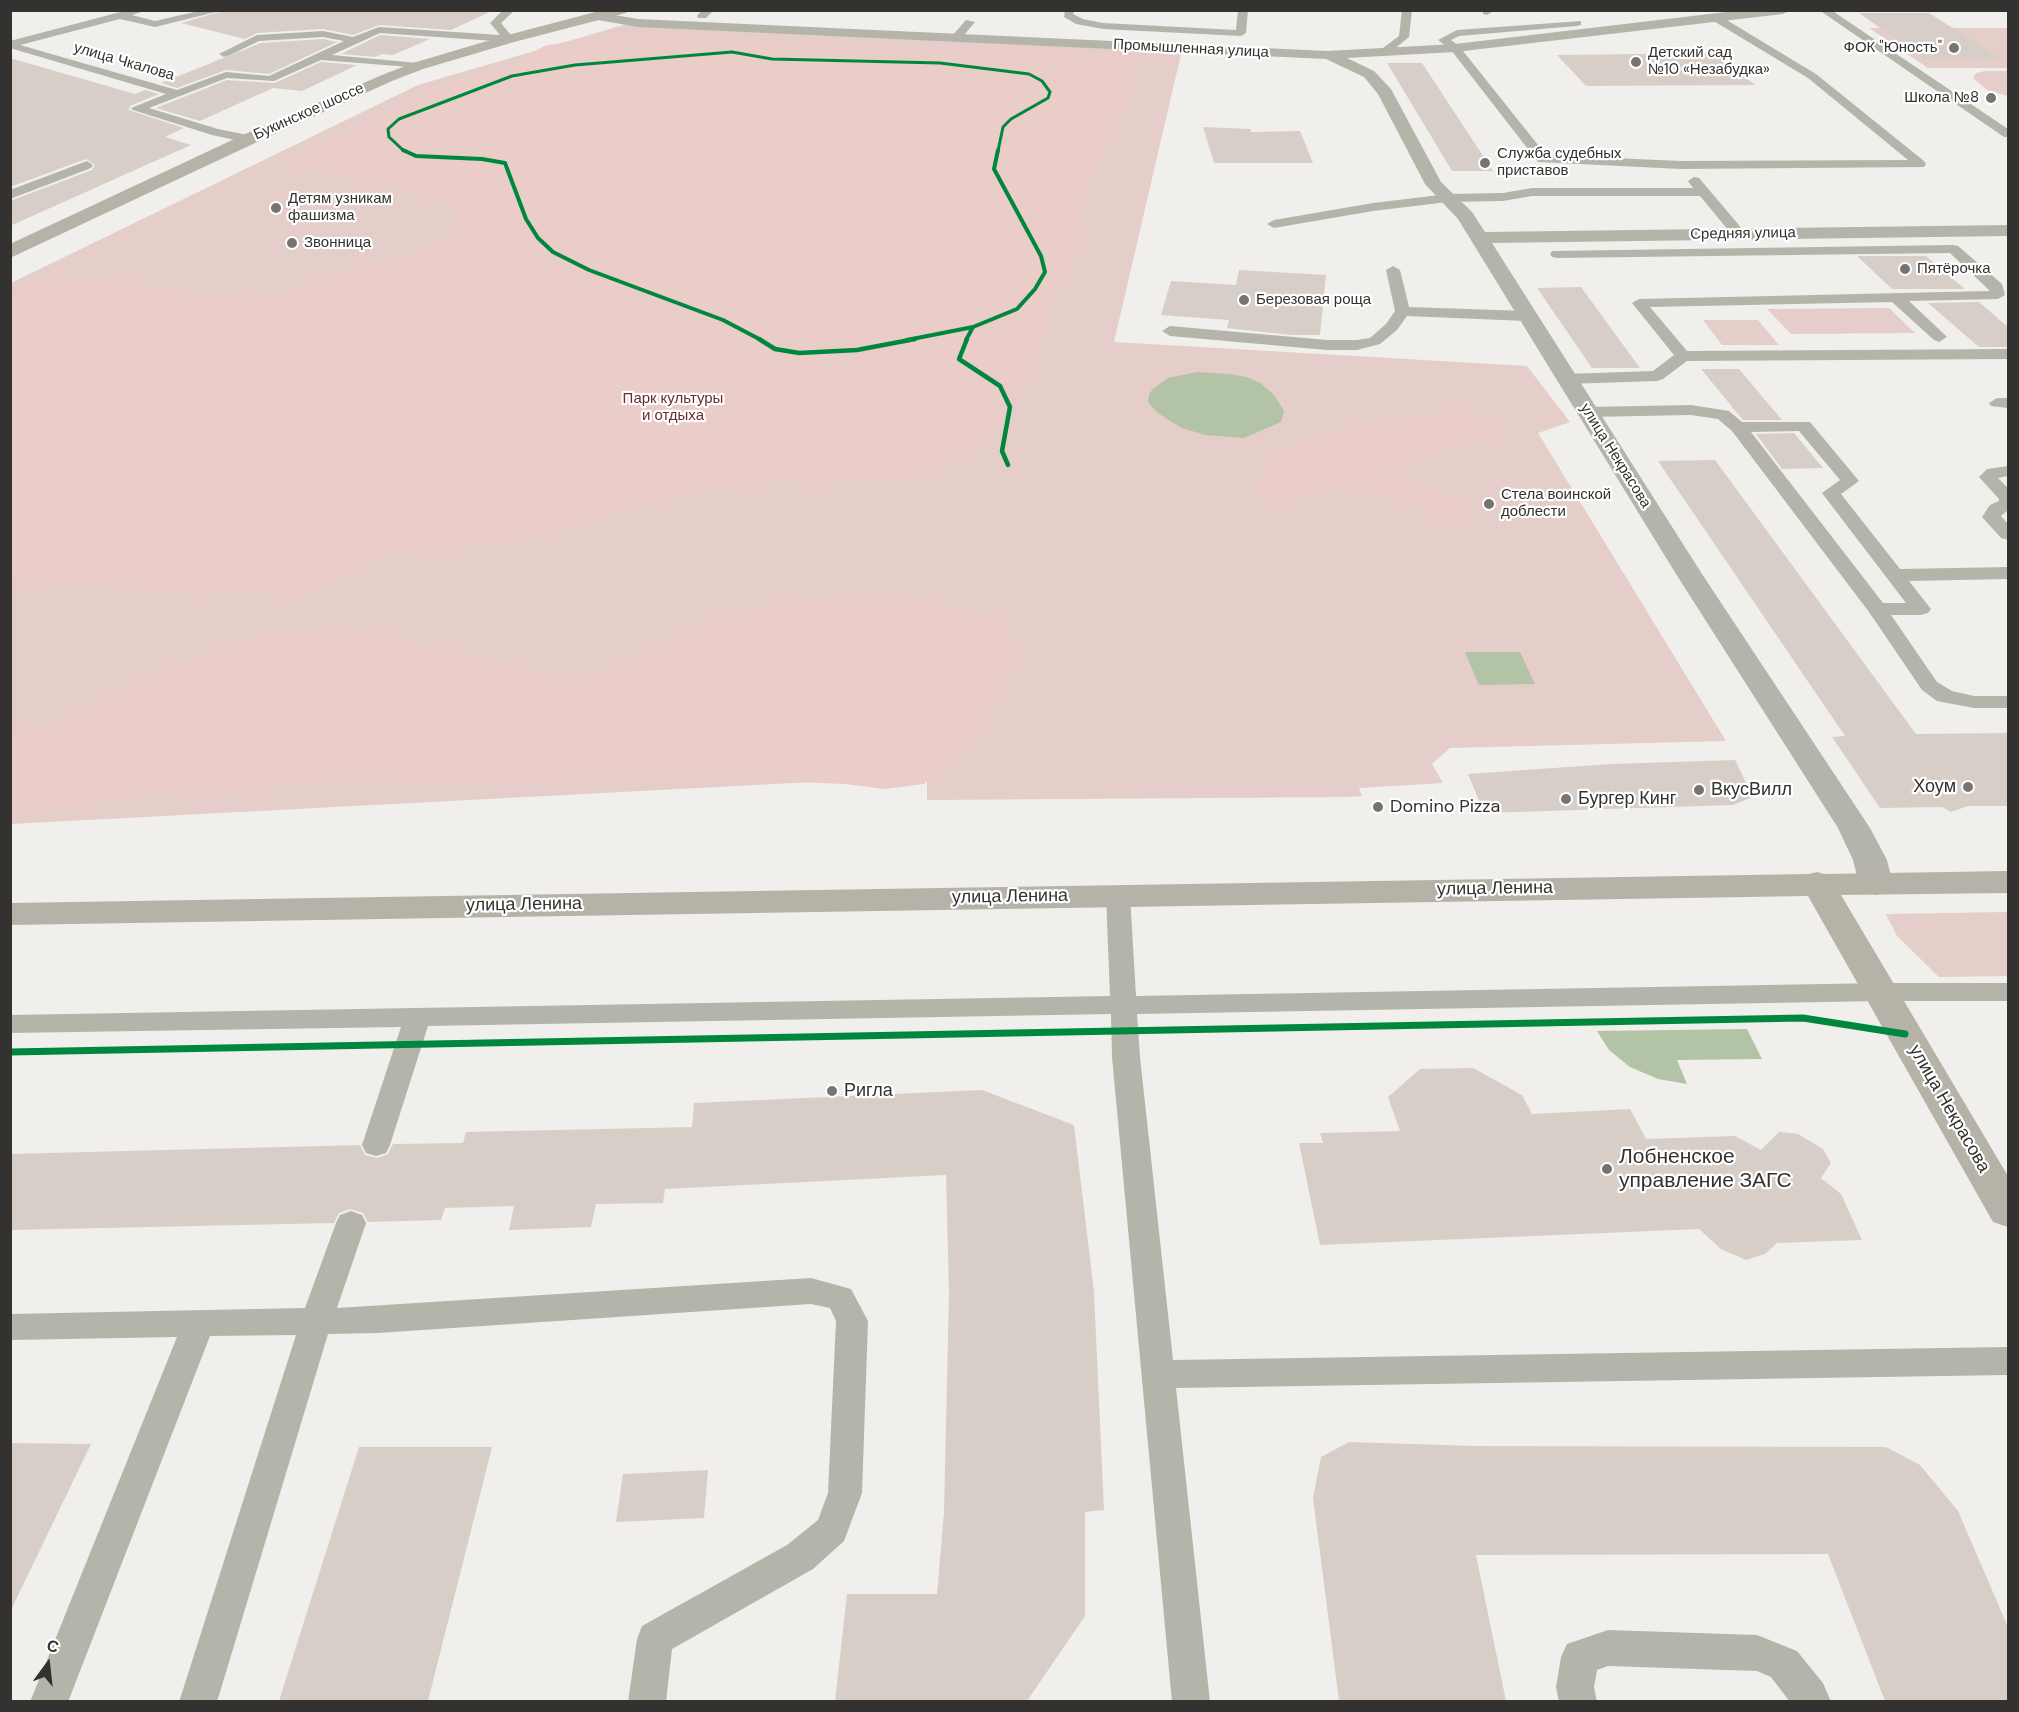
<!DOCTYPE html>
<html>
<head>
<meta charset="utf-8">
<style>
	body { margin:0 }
	#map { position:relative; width:2019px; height:1712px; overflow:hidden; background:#f1efec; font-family:"DM Sans",sans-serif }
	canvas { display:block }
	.frame { position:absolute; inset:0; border:12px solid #333230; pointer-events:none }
	.north { position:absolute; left:18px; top:1634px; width:60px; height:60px; -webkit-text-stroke:4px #fff; paint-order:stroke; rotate:15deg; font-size:16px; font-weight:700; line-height:24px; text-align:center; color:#333230 }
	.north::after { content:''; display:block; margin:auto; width:21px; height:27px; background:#333230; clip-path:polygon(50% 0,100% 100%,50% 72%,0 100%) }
</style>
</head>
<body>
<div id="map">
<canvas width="2019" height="1712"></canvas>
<div class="frame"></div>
<div class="north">С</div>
</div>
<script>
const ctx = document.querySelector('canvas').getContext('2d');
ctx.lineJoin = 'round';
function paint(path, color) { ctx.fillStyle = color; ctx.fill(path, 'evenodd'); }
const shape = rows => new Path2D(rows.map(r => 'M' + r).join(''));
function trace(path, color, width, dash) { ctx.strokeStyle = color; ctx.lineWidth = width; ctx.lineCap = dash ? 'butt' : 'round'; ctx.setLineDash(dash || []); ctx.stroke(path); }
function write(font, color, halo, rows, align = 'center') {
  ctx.font = font + ' "DM Sans",sans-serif'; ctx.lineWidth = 4.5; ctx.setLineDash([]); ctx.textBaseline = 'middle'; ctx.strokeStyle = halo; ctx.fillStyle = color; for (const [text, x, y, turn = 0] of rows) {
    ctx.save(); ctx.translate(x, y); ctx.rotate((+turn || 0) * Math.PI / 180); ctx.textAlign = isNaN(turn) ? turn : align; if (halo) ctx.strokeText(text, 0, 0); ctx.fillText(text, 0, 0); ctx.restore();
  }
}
paint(shape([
	[627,24,1182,50,1114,342,1527,366,1570,422,1538,433,1726,741,1450,748,1432,764,1443,783,1359,788,1362,796,1349,797,927,800,927,776,11,824,11,283,418,85],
	[1869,28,2008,28,2008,68,1928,68],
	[1985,71,2008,71,2008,96,1987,90,1973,78,1976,73],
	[1889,308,1915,333,1791,334,1767,309],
	[1703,320,1758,320,1779,345,1722,345],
	[2008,912,2008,976,1939,977,1897,936,1886,914]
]), '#e5cdca');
paint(shape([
	[637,31,796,42,1017,46,1149,57,1122,83,1127,109,1117,121,1085,193,1076,230,1078,250,1065,278,1052,291,1048,323,1037,356,996,427,974,452,909,478,815,483,786,480,696,491,606,516,579,527,510,542,411,549,377,557,297,600,240,589,203,594,170,593,11,577,11,297,29,283,54,276,165,288,202,296,251,300,278,295,348,271,420,251,452,236,459,228,459,212,454,204,373,180,287,165,325,142,370,125,432,88,521,61,544,46,612,34,645,35],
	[1451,413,1466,413,1487,421,1497,426,1497,432,1490,438,1451,447,1374,477,1296,499,1265,501,1253,496,1264,469,1269,463,1292,446,1311,437,1385,421],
	[1384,479,1399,480,1429,487,1454,498,1467,516,1471,528,1468,530,1453,529,1425,507,1412,501,1366,494,1361,487,1370,482],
	[840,597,910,597,1003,620,1014,657,971,742,924,784,886,789,845,784,721,779,433,784,354,779,232,790,197,786,57,809,11,813,11,734,54,725,157,674,267,632,341,628,408,641,434,652,469,655,539,674,575,678,611,669,700,624,732,612]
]), '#eaccc9');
paint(shape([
	[1197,372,1229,374,1247,377,1260,383,1274,395,1284,411,1281,422,1244,438,1205,435,1182,428,1170,421,1157,412,1148,402,1149,394,1153,389,1168,378],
	[1465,652,1520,652,1535,684,1479,685],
	[1747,1029,1762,1059,1677,1060,1687,1084,1658,1079,1630,1067,1609,1050,1597,1031]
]), '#b3c3a6');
paint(shape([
	[226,10,494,10,451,30,379,25,353,35,323,29,257,33,245,39,181,23],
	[1859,13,1929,13,2000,58,1924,59],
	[380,35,430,39,393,55,382,54,375,57,341,54],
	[323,39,337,42,269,74,226,70,177,88,161,83,261,43],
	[1718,53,1755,85,1586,86,1557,55],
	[10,58,135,94,145,90,159,94,130,106,129,110,184,128,165,137,191,145,10,226,10,201,92,170,95,165,86,159,10,187],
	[321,62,357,65,302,91,273,88,200,121,156,108,227,80,275,83],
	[1387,63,1422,63,1493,171,1452,171],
	[1203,127,1251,129,1251,132,1300,131,1313,163,1214,163],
	[1857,256,1926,256,1965,289,1892,289],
	[1239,270,1326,275,1320,335,1291,335,1227,328,1229,320,1161,315,1171,281,1236,285],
	[1581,287,1640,368,1592,368,1537,288],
	[1979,302,2008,327,2008,347,1979,347,1928,303],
	[1701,369,1739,369,1782,420,1743,420],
	[1794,433,1823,468,1782,469,1756,434],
	[1715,460,1916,734,2008,733,2008,806,1968,806,1951,812,1942,807,1880,808,1832,737,1845,736,1658,461],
	[1735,760,1753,797,1733,805,1484,813,1468,774,1611,764],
	[1473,1068,1522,1095,1532,1114,1630,1109,1646,1139,1735,1136,1761,1150,1779,1132,1798,1134,1823,1149,1831,1163,1821,1178,1841,1194,1862,1240,1777,1243,1765,1254,1746,1260,1721,1249,1699,1229,1320,1245,1299,1143,1323,1143,1320,1133,1400,1131,1388,1097,1420,1069],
	[982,1090,1074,1125,1094,1292,1104,1510,1085,1512,1085,1616,1027,1701,835,1701,847,1594,937,1594,944,1512,949,1293,946,1175,665,1189,663,1203,596,1204,591,1227,509,1230,514,1206,445,1208,441,1220,368,1222,363,1213,350,1209,339,1213,334,1223,10,1230,10,1154,360,1145,365,1155,377,1158,388,1154,393,1144,463,1143,466,1132,692,1127,694,1103],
	[1349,1442,1475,1446,1886,1447,1920,1465,1958,1511,2008,1627,2008,1701,1885,1701,1828,1554,1476,1555,1506,1701,1339,1701,1313,1498,1321,1457],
	[10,1443,91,1444,10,1612],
	[359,1447,492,1447,428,1701,279,1701],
	[708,1470,704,1518,616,1522,623,1474]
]), '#d8cec8');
paint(shape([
	[128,10,147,10,132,15,155,21,203,10,224,10,155,27,120,19,20,45,177,90,226,72,269,76,344,41,323,37,259,41,228,56,224,57,219,54,257,35,323,31,353,37,379,27,500,35,490,23,503,10,515,10,501,23,514,39,509,42,380,33,332,55,418,63,422,64,422,68,321,60,274,81,227,78,149,108,218,129,253,136,255,139,249,143,212,135,133,110,131,108,166,94,10,48,10,41,128,10],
	[702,10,714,10,706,18,698,18,697,16,702,10],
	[1065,10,1075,10,1073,14,1083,19,1103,23,1236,30,1238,10,1248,10,1246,33,1241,36,1103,29,1076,24,1064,17,1065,10],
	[1402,10,1412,10,1409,37,1387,55,1379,55,1379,51,1399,36,1402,10],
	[1483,10,1495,10,1487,15,1483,14,1483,10],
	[1819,10,1831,10,2008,129,2008,137,2004,137,1819,10],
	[1712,16,1720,16,1816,74,1924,161,1926,164,1924,167,1681,169,1538,162,1451,50,1438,40,1457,30,1581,21,1581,25,1577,26,1459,36,1451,40,1459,46,1546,155,1681,161,1908,160,1808,78,1712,20,1712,16],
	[966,20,975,22,960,40,952,40,952,36,966,20],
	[87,161,93,165,91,168,10,199,10,190,87,161],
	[1694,177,1699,178,1744,231,1746,234,1744,237,1734,237,1700,196,1532,196,1503,201,1448,202,1373,211,1274,228,1267,224,1274,220,1373,203,1448,194,1503,193,1532,188,1693,188,1688,181,1694,177],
	[1953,245,1958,246,2002,284,2005,295,1998,299,1909,301,1944,334,1947,337,1939,342,1934,340,1892,302,1650,307,1687,351,2008,349,2008,359,1687,361,1663,379,1657,381,1566,384,1558,379,1566,374,1653,371,1674,355,1632,303,1639,299,1990,291,1950,253,1557,258,1552,257,1550,254,1552,251,1953,245],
	[1393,266,1400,270,1409,307,1526,311,1534,316,1526,321,1407,316,1397,330,1380,344,1357,350,1327,350,1170,336,1162,331,1170,326,1327,340,1357,340,1370,338,1386,324,1395,311,1386,270,1393,266],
	[1997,398,2008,398,2008,408,1991,406,1989,403,1997,398],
	[1691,405,1729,411,1742,422,1810,422,1859,481,1841,494,1900,569,2008,567,2008,579,1909,581,1931,609,1928,613,1921,615,1891,615,1937,682,1952,691,1974,696,2008,696,2008,708,1974,708,1937,701,1922,690,1869,612,1732,431,1718,419,1691,415,1588,417,1580,412,1588,407,1691,405],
	[1799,431,1840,480,1822,493,1906,603,1883,603,1751,432,1799,431],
	[2008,466,2008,476,1998,478,2008,488,2008,510,2001,516,2008,524,2008,540,2001,538,1982,517,1990,505,1999,501,1999,499,1979,477,1987,469,2008,466],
	[1118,887,1127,889,1130,895,1136,996,1882,983,2008,983,2008,1001,1882,1001,1137,1014,1140,1057,1173,1360,2008,1347,2008,1375,1176,1388,1210,1702,1172,1702,1112,1057,1111,1014,428,1026,390,1145,386,1153,376,1156,366,1153,362,1145,401,1027,10,1033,10,1015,1110,996,1106,895,1109,889,1118,887],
	[351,1211,362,1215,366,1223,337,1308,811,1278,851,1289,868,1321,862,1493,844,1541,813,1569,672,1649,666,1702,628,1702,637,1639,642,1626,787,1545,818,1520,828,1493,836,1321,830,1308,811,1304,378,1333,328,1334,217,1702,179,1702,296,1335,210,1336,68,1702,30,1702,177,1337,10,1340,10,1314,305,1308,336,1223,340,1215,351,1211],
	[1608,1630,1757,1635,1797,1651,1823,1683,1831,1702,1790,1702,1771,1677,1757,1671,1608,1666,1597,1670,1594,1687,1597,1702,1559,1702,1556,1687,1561,1657,1567,1644,1608,1630]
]), '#b5b4aa');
paint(shape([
	[1743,10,1790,10,1783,14,1455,52,1347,58,1374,71,1391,89,1441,182,1472,212,1485,232,2008,225,2008,236,1492,243,1702,574,1870,828,1887,860,1893,884,1888,892,1876,895,1864,892,1859,884,1853,860,1838,828,1676,574,1458,219,1425,184,1378,94,1364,77,1326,59,638,27,598,20,591,16,598,12,638,19,1327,51,1455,44,1743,10]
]), '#b5b4aa');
paint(shape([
	[603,10,628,10,626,13,514,42,423,69,392,81,255,143,10,258,10,244,243,135,382,75,413,63,504,36,603,10],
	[2008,871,2008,893,1841,895,2008,1176,2008,1227,1993,1222,1808,896,10,925,10,903,1809,874,1817,872,1824,874,2008,871]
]), '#b5b3a8');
trace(shape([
	[404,151,389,137,388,129,399,119,512,76,575,65,732,52,772,59,940,63,1029,74,1042,81,1050,92,1048,98,1011,119,1003,127,998,151]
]), '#00873e', 3);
trace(shape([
	[403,150,416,156,482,159,505,163,526,219,538,238,553,252,589,270,723,320,761,340],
	[973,327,1017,309,1035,289,1045,272,1041,256,994,169,998,150],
	[907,340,973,327],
	[966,340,973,327]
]), '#00873e', 4);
trace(shape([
	[759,339,775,349,799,353,857,350,915,339],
	[967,339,959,359,1000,386,1010,407,1002,451,1008,465]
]), '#00873e', 4.5);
trace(shape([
	[10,1052,1803,1018,1905,1034]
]), '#00873e', 7);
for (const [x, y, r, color] of [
	[1954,48,6,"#767472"],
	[1636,62,6,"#767472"],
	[1991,98,6,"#767472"],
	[1485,163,6,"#767472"],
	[276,208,6,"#767472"],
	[292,243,6,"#767472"],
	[1905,269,6,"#767472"],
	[1244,300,6,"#767472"],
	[1489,504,6,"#767472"],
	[1968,787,6,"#767472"],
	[1699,790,6,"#767472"],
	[1566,799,6,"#767472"],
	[1378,807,6,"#767472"],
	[832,1091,6,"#767472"],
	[1607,1169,6,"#767472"]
]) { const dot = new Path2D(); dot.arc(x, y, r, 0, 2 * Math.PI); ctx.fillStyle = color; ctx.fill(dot); trace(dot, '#fff', 2); }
write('15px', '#333230', '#fff', [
	["ФОК \"Юность\"",1942,48,"right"],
	["Детский сад",1648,53],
	["№10 «Незабудка»",1648,70],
	["Школа №8",1979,98,"right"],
	["Служба судебных",1497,154],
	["приставов",1497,171],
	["Детям узникам",288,199],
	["фашизма",288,216],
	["Звонница",304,243],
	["Пятёрочка",1917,269],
	["Березовая роща",1256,300],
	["Стела воинской",1501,495],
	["доблести",1501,512]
], 'left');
write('15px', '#333230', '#fff', [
	["Промышленная улица",1191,49,3],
	["улица Чкалова",124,62,16],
	["Букинское шоссе",309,112,-24],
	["Средняя улица",1743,234,-1],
	["улица Некрасова",1615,456,58]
]);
write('15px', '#6d2c2c', '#fff', [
	["Парк культуры",673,399],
	["и отдыха",673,416]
]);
write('18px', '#333230', '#fff', [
	["Хоум",1956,787,"right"],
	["ВкусВилл",1711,790],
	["Бургер Кинг",1578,799],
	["Domino Pizza",1390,807],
	["Ригла",844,1091]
], 'left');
write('18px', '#333230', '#fff', [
	["улица Ленина",1495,889,-1],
	["улица Ленина",1010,897,-1],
	["улица Ленина",524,905,-1],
	["улица Некрасова",1949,1109,60]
]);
write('21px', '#333230', '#fff', [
	["Лобненское",1619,1157],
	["управление ЗАГС",1619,1181]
], 'left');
</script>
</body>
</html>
